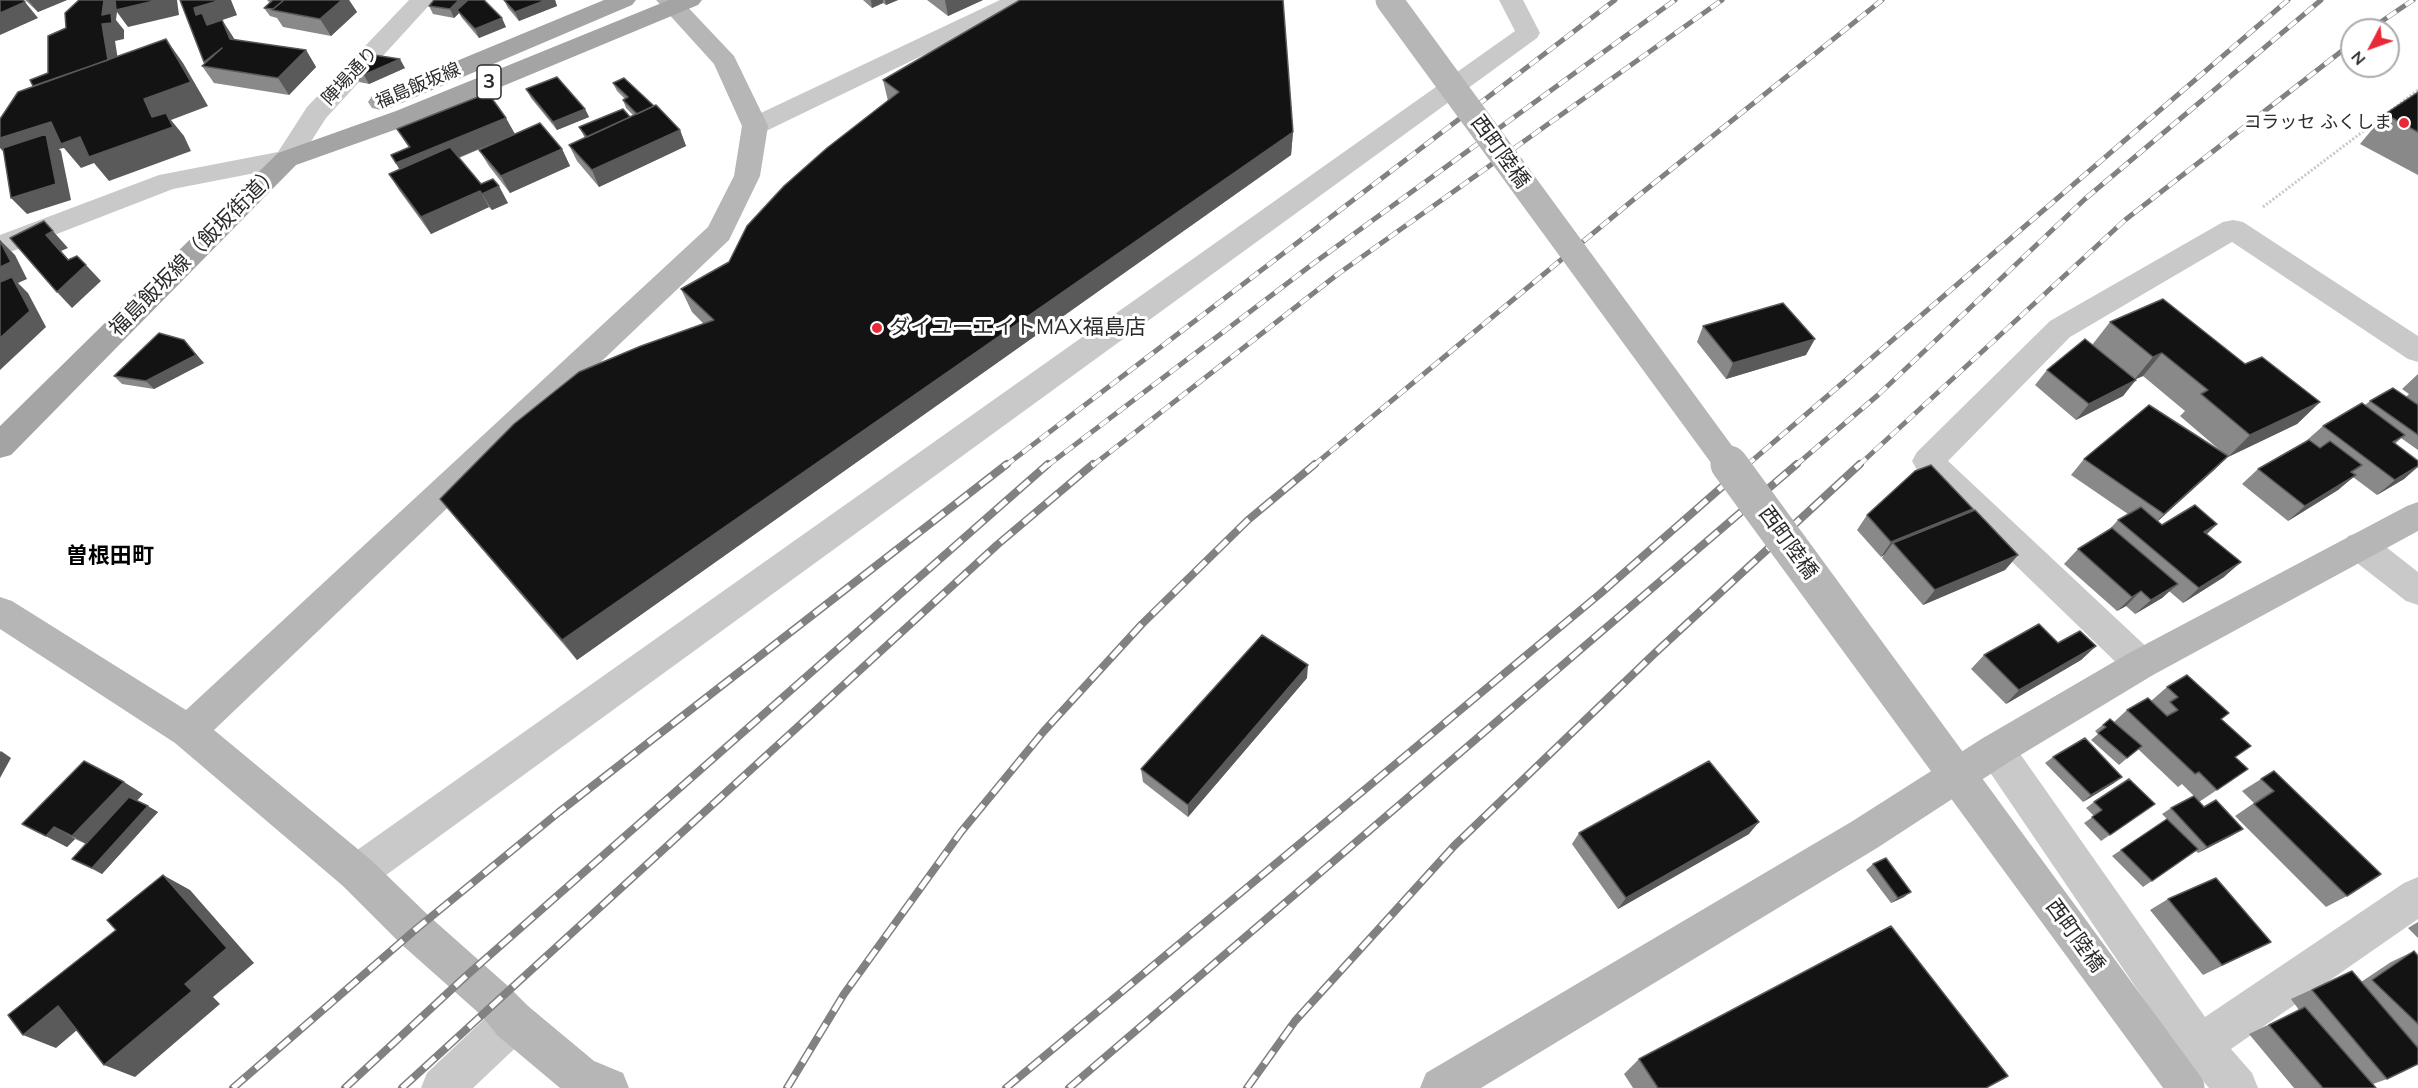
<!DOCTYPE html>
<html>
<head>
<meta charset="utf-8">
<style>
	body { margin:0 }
	#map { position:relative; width:2418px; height:1088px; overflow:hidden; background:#fff; font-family:Mulish,sans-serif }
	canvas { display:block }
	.north { position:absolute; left:2340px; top:18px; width:60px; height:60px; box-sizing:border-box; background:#fff; border:2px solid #ababab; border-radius:50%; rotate:229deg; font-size:16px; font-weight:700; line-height:24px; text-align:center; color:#2c2c2c }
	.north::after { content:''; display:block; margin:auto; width:21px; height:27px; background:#e82937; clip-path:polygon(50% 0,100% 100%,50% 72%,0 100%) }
</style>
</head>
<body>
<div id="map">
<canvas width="2418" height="1088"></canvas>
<div class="north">N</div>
</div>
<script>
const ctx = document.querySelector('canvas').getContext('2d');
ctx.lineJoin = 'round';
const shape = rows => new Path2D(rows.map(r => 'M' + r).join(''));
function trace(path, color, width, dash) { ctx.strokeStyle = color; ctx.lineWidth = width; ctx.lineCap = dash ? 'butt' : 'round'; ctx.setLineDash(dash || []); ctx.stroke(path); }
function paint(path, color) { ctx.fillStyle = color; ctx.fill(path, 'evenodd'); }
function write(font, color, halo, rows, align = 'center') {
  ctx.font = font + ' Mulish,"Noto Sans JP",sans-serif'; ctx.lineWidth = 6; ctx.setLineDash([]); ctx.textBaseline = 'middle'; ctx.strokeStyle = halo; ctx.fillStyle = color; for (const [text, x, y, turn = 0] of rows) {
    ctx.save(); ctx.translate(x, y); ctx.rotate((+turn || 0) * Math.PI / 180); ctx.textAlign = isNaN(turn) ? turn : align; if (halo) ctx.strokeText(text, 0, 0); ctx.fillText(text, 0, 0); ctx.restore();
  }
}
trace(shape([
	[2263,207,2418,90]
]), '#c9c9c9', 3, [2, 2]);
paint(shape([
	[409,0,434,0,326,118,296,165,173,189,0,256,0,235,159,175,278,152,307,107,409,0],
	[1000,0,1031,0,1027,5,764,132,755,134,746,132,742,126,746,120,1000,0],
	[1499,0,1523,0,1540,33,1537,38,371,886,357,892,343,886,338,873,343,860,1515,31,1499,0],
	[2233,220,2243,222,2418,336,2418,362,2408,359,2232,242,2070,337,1948,461,2153,653,2159,664,2153,675,2141,679,2129,675,1917,470,1912,461,1917,452,2050,321,2223,222,2233,220],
	[2360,532,2372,536,2418,572,2418,605,2406,601,2348,556,2343,546,2348,536,2360,532],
	[1996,733,2009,738,2205,1017,2404,883,2418,877,2418,919,2231,1049,2252,1073,2258,1088,2209,1088,2185,1060,1983,762,1978,750,1983,738,1996,733],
	[513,1000,528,1006,534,1021,528,1036,473,1088,421,1088,427,1073,498,1006,513,1000]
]), '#c9c9c9');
paint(shape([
	[656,0,681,0,734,56,768,126,760,176,729,240,214,730,371,860,429,916,509,987,528,1006,594,1061,623,1073,629,1088,560,1088,498,1036,481,1015,401,944,343,886,175,743,0,629,0,597,12,601,186,710,708,227,734,176,742,126,714,64,656,0],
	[2418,502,2418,531,2153,675,2009,762,1877,848,1481,1088,1420,1088,1426,1073,1851,822,1983,738,2129,653,2407,506,2418,502]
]), '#b6b6b6');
paint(shape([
	[604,0,636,0,632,5,390,108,381,110,372,108,368,102,372,96,604,0],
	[669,0,702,0,698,5,414,123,296,165,11,455,0,458,0,426,278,153,396,111,669,0]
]), '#a4a4a4');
const railFar1 = shape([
	[2369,30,2413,0],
	[1005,466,1615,0],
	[1047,466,1314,263,1675,0],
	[1092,466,1338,274,1722,0],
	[1313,466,1633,200,1882,0],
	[1746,466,2288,0],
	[1795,466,1878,395,2085,199,2321,0],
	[1858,466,2125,220,2352,43]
]);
const rail = shape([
	[233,1088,415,930,559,812,1007,464],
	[345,1088,466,976,1048,464],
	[402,1088,997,545,1093,464],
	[787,1088,844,994,961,832,1044,731,1142,624,1248,520,1315,464],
	[1006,1088,1601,593,1748,464],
	[1069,1088,1797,464],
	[1247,1088,1295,1021,1454,846,1655,653,1860,464]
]);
trace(railFar1, '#818181', 5);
trace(rail, '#818181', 8);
trace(railFar1, '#fff', 4, [11]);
trace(rail, '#fff', 5, [15]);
trace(shape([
	[1389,0,1730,466]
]), '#b6b6b6', 27);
trace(shape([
	[1729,464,2186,1088]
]), '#b6b6b6', 37);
paint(shape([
	[25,0,67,0,38,12],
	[180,0,237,15,222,20,235,40,306,50,316,67,289,95,214,83,202,66,205,63],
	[267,0,349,0,357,12,331,36,283,27,277,18,270,16,264,8,270,3],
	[434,0,506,27,479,38,462,18,459,13,454,18,433,14,429,6],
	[504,0,555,0,557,6,519,21,508,8],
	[863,0,898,0,886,5,883,3,872,8],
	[927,0,983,0,948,16],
	[405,68,369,84,359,82,354,74],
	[883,80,1293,132,1291,155,577,660,457,520,440,499,704,324,692,312,681,289,729,262,888,101],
	[613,83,654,106,680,130,686,146,599,187,577,161,569,145,585,138,579,127,630,117,633,115,626,108,623,100,625,99,617,91],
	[526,89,585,109,589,117,557,130,531,98],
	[2418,92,2418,175,2360,144,2385,114],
	[397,129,515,134,562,149,570,166,510,193,489,166,479,150,503,139,459,158,481,184,508,203,492,210,489,207,431,234,399,190,389,174,399,169,391,155,409,148],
	[2110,322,2245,364,2320,402,2297,424,2228,457,2213,471,2158,521,2162,525,2217,524,2206,534,2224,577,2183,603,2169,591,2162,598,2135,614,2126,606,2117,611,2064,564,2078,549,2108,531,2118,520,2128,514,2071,475,2084,459,2222,452,2180,416,2185,411,2143,376,2135,379,2123,396,2076,420,2035,385,2047,370,2092,345],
	[1703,326,1806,355,1726,379,1697,342],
	[204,363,154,389,122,384,114,376],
	[2418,374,2418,450,2401,438,2395,444,2418,461,2418,467,2404,479,2377,495,2353,477,2338,490,2288,521,2242,484,2258,469,2306,441,2323,426,2365,405,2370,401,2406,397,2409,394,2402,389],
	[1973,509,1971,512,2018,555,2005,570,1923,605,1882,558,1884,555,1881,557,1857,530,1867,515],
	[2096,646,2081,660,2006,704,1971,669,1984,655],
	[1307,678,1188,817,1143,782,1141,769],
	[2167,687,2229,713,2221,719,2235,757,2248,769,2199,802,2204,807,2233,835,2198,853,2196,851,2143,887,2112,856,2167,819,2162,814,2171,808,2194,796,2182,784,2178,787,2138,749,2119,765,2091,740,2098,734,2095,731,2110,719,2114,722,2127,710,2151,701],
	[2053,757,2114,783,2083,802,2045,763],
	[2274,771,2347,896,2326,907,2235,816,2254,803,2242,791],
	[143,794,137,801,158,812,102,874,72,859,86,844,75,839,67,847,22,824],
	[2094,802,2155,804,2101,841,2084,823,2094,816,2086,808],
	[1579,833,1749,834,1618,909,1572,844],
	[1873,864,1904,897,1891,903,1866,870],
	[2168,899,2251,952,2203,975,2150,910],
	[2418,922,2418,938,2408,928],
	[2414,951,2418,956,2418,1064,2387,1079,2373,1084,2376,1088,2294,1088,2249,1034,2299,1010,2291,999,2352,971,2361,982,2391,962],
	[1639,1059,1986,1088,1633,1088,1624,1074]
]), '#898989');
paint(shape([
	[28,0,67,0,38,12],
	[104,0,177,0,179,15,128,27,117,12,116,20,124,30,124,39,115,41,121,79,108,62,102,24,102,15],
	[221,0,231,0,237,15,210,24,218,41,196,15,194,8],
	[337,0,349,0,357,12,331,36,320,19],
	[459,0,472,0,457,10,459,13,454,18,450,9],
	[546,0,555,0,557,6,519,21,515,12],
	[871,0,883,0,883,3,872,8],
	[885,0,898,0,886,5],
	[945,0,983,0,948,16],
	[25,2,38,18,0,35,0,13],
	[502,18,506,27,479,38,475,29],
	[222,20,233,37,242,56,230,39],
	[166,39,183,63,208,106,171,120,184,136,191,151,109,181,94,163,81,168,64,148,59,149,61,151,71,200,27,214,11,198,14,163,0,148,0,138,51,122,80,137,144,99],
	[306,50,316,67,289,95,278,78],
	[400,59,405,68,369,84,364,75],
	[585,109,589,117,557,130,553,122],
	[506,118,515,134,406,179,396,163],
	[680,130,686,146,599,187,592,170],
	[1293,132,1291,155,577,660,562,640],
	[562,149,570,166,510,193,501,176],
	[499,186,508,203,492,210,482,194],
	[480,191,489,207,431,234,421,217],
	[44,221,68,248,61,251,79,271,86,265,101,281,72,308,57,292,46,235],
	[0,240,15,255,27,279,18,283,28,293,46,327,0,370],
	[1815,339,1806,355,1726,379,1733,363],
	[184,340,204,363,154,389,146,381],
	[2162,353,2143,376,2134,380,2153,357],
	[2136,380,2123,396,2076,420,2089,404],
	[2320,402,2297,424,2228,457,2250,435],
	[2228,456,2213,471,2149,529,2164,514],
	[2418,466,2404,479,2377,495,2395,480],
	[2356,475,2338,490,2288,521,2305,506],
	[1973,509,1961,524,1893,543,1884,555,1881,557,1891,542],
	[2217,524,2202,539,2204,532],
	[2018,555,2005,570,1923,605,1935,590],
	[2241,562,2224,577,2183,603,2199,588],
	[2178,584,2162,598,2135,614,2151,600],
	[2141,591,2126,606,2117,611,2132,597],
	[2096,646,2081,660,2006,704,2019,690],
	[1308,665,1307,678,1188,817,1188,805],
	[1,751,11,758,0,778,0,752],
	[2122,777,2114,783,2083,802,2091,795],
	[124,782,143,794,92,847,72,836],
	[148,806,158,812,102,874,92,868],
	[1759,822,1749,834,1618,909,1626,898],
	[54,827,75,839,67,847,46,836],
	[2243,829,2233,835,2198,853,2207,847],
	[163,875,190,890,254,963,213,997,220,1004,135,1077,104,1065,185,984],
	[1911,892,1904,897,1891,903,1898,898],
	[58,1006,90,1019,56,1048,23,1035]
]), '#5a5a5a');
const building = shape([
	[0,0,23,0,25,2,0,13,0,0],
	[79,0,104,0,102,15,111,13,112,23,102,24,108,60,33,86,30,80,48,73,48,36,66,28,65,13,79,0],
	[115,0,158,0,116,10,115,0],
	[180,0,221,0,194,8,196,15,202,13,207,25,222,20,230,39,306,50,278,78,202,66,222,48,204,62,180,0],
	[273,0,284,0,273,9,264,8,273,0],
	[284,0,342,0,320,19,272,10,284,0],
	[434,0,459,0,450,9,429,6,434,0],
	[468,0,484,0,502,18,475,29,457,10,468,0],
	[504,0,546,0,515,12,504,0],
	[1020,0,1283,0,1293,132,562,640,440,499,514,424,579,372,641,346,714,320,681,289,729,262,747,226,784,186,827,148,899,92,883,80,1020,0],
	[166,39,191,82,144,99,152,117,166,113,173,127,89,157,80,137,61,144,51,122,0,138,0,119,18,92,166,39],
	[374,55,400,59,364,75,354,74,374,55],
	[557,77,585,109,553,122,526,89,557,77],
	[624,78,654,106,637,114,623,100,628,97,613,83,624,78],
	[2418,92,2418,132,2385,114,2418,92],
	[488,93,506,118,396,163,391,155,410,147,397,129,488,93],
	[656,105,680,130,592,170,569,145,656,105],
	[623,109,630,117,587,137,579,127,623,109],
	[540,123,562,149,501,176,479,150,540,123],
	[46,134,56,184,11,198,3,148,46,134],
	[450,147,481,184,493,179,499,186,482,194,480,191,421,217,389,174,450,147],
	[44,221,53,231,46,235,68,260,77,256,86,265,57,292,10,238,44,221],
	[0,241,11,262,0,267,0,241],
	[12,277,30,311,0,338,0,282,12,277],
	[2163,299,2245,364,2262,357,2320,402,2250,435,2201,394,2208,390,2162,353,2153,357,2110,322,2163,299],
	[1783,303,1815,339,1733,363,1703,326,1783,303],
	[159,333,184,340,196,355,146,381,114,376,159,333],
	[2085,339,2136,380,2089,404,2047,370,2085,339],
	[2393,388,2418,405,2418,435,2370,401,2393,388],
	[2362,403,2405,435,2393,442,2418,461,2418,466,2395,480,2323,426,2362,403],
	[2149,405,2228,456,2164,514,2084,459,2149,405],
	[2309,440,2320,448,2330,441,2362,465,2351,472,2356,475,2305,506,2258,469,2309,440],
	[1931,465,1973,509,1891,542,1867,515,1915,471,1931,465],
	[2195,505,2217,524,2204,532,2241,562,2199,588,2118,520,2141,507,2162,525,2195,505],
	[1975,510,2018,555,1935,590,1893,543,1975,510],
	[2112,528,2178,584,2151,600,2141,591,2132,597,2078,549,2112,528],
	[2039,624,2058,643,2080,631,2096,646,2019,690,1984,655,2039,624],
	[1262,635,1308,665,1188,805,1141,769,1262,635],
	[2187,675,2229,713,2221,719,2251,746,2235,757,2248,769,2217,790,2199,772,2195,774,2127,710,2148,698,2167,716,2178,710,2170,702,2178,697,2167,687,2187,675],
	[2110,719,2142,746,2127,758,2098,733,2106,727,2103,725,2110,719],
	[2085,738,2122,777,2091,795,2053,757,2085,738],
	[84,761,124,782,72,836,54,827,46,836,22,824,84,761],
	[1709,761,1759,822,1626,898,1579,833,1709,761],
	[2274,771,2381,874,2347,896,2254,804,2274,791,2261,779,2274,771],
	[2129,779,2155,804,2110,835,2092,817,2102,810,2094,802,2129,779],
	[2194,796,2204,807,2216,800,2243,829,2207,847,2171,808,2194,796],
	[129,797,148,806,92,868,72,859,129,797],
	[2167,819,2198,849,2152,881,2121,850,2167,819],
	[1886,858,1911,892,1898,898,1873,864,1886,858],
	[163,875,227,948,185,984,192,991,104,1065,58,1006,23,1035,8,1015,116,930,107,920,163,875],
	[2216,878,2271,942,2222,965,2168,899,2216,878],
	[1891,926,2008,1076,1986,1088,1658,1088,1639,1059,1891,926],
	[2414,951,2418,956,2418,1024,2372,980,2414,951],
	[2352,971,2418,1048,2418,1064,2387,1079,2312,990,2352,971],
	[2305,1007,2376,1088,2323,1088,2269,1025,2305,1007]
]);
paint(building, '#131313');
trace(building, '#5a5a5a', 1.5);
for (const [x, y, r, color] of [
	[2404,123,6,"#e82937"],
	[877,328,6,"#e82937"]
]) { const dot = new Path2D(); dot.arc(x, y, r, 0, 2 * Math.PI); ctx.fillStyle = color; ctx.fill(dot); trace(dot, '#fff', 2); }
write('18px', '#2c2c2c', '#fff', [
	["陣場通り",350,76,-47],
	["福島飯坂線",418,86,-23]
]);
write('18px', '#2c2c2c', '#fff', [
	["コラッセ ふくしま",2392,123]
], 'right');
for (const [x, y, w] of [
	[489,82,24]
]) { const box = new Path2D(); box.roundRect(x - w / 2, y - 17, w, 34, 4.5); ctx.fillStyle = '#fff'; ctx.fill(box); trace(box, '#2c2c2c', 1.5); }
write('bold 20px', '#2c2c2c', null, [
	["3",489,82]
]);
write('21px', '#2c2c2c', '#fff', [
	["西町陸橋",1500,152,54],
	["福島飯坂線（飯坂街道）",195,251,-45],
	["西町陸橋",1788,543,54],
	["西町陸橋",2075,936,54]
]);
write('21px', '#2c2c2c', '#fff', [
	["ダイユーエイトMAX福島店",889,328]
], 'left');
write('bold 22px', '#000', '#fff', [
	["曽根田町",110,556]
]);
</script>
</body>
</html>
